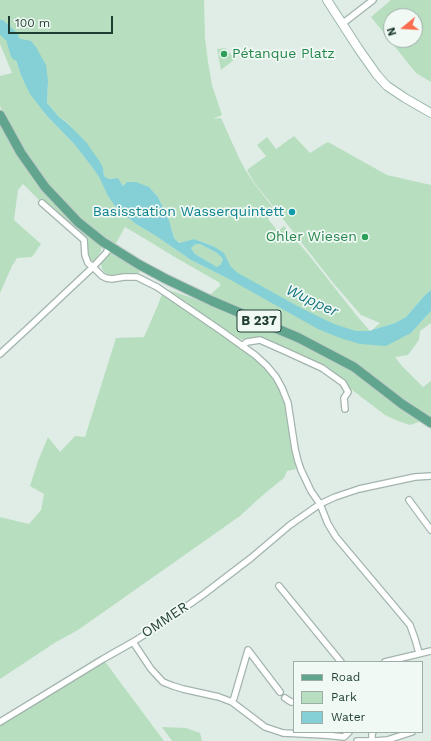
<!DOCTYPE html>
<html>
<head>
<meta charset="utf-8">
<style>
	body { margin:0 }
	#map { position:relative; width:431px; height:741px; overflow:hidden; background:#e0ece6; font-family:"Work Sans",sans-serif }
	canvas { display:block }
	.legend { position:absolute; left:293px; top:661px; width:130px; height:72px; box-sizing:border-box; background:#f1f9f4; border:1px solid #9daea7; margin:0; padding:5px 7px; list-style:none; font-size:12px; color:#1f3e33 }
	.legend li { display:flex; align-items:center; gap:8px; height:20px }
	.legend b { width:20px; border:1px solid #9daea7 }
	.north { position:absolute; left:383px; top:8px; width:40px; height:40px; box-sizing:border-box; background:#f1f9f4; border:1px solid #9daea7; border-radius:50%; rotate:252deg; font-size:11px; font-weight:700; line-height:16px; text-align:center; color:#1f3e33 }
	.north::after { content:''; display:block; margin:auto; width:14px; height:18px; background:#fc6b4e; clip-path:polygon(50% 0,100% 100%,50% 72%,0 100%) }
	.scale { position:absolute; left:8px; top:16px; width:105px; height:18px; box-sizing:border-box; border:2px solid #1f3e33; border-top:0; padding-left:5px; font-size:12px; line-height:14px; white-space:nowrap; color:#1f3e33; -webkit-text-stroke:3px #f1f9f4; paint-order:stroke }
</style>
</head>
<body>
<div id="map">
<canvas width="431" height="741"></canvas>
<ul class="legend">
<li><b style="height:5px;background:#61a58e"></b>Road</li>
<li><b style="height:11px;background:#b7dfbf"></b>Park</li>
<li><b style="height:11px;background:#84d0d6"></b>Water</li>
</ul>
<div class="north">N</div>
<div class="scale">100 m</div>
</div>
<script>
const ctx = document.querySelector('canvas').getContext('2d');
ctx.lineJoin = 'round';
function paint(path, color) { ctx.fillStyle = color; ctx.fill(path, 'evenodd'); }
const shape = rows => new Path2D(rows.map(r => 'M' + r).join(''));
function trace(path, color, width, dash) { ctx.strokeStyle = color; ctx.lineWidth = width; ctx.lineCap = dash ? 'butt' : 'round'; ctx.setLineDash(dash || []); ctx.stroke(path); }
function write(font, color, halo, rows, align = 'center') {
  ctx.font = font + ' "Work Sans",sans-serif'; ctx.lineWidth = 3.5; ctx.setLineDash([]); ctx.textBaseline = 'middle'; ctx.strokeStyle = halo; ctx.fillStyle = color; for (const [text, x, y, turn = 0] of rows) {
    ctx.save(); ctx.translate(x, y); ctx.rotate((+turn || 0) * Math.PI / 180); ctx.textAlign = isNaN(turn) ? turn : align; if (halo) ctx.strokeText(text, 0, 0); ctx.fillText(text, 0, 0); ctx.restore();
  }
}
paint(shape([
	[0,0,204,0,205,38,208,62,212,85,222,115,213,119,221,118,240,160,246,171,254,183,277,213,268,219,294,251,278,231,284,226,308,254,357,316,370,331,367,331,411,333,431,311,431,323,420,331,419,340,408,355,395,357,402,366,423,387,431,381,431,419,429,418,410,425,398,421,385,415,343,383,322,368,253,339,243,340,238,338,210,321,169,290,207,303,211,294,220,286,220,283,173,256,147,240,125,227,115,245,81,220,49,185,32,163,7,120,0,106,0,76,12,73,0,44],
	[16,56,48,81,47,103,59,117,67,122,103,168,104,176,109,179,116,178,124,186,149,187,158,197,169,220,174,238,179,243,194,239,213,246,223,259,217,253,200,244,196,244,191,248,195,254,217,267,221,264,222,261,221,275,191,260,156,236,136,224,117,209,109,197,99,177,92,167,75,145,47,116,24,82],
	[391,0,431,0,431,82,416,73,371,17],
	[391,16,415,16,415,40,391,40],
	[225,48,235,59,221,70,217,49],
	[0,123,6,135,101,245,101,251,94,261,90,262,86,255,86,239,42,203,23,184,18,190,14,220,41,244,32,257,17,258,12,266,0,293,0,156,3,159,0,156],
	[294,136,310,153,326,143,328,142,387,175,431,185,431,290,425,295,406,317,395,323,372,330,380,323,361,315,334,284,276,210,254,182,247,170,266,156,257,145,267,137,276,149],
	[111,252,124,261,140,270,139,273,136,274,124,274,114,278,107,276,102,269,101,263],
	[162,294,246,352,265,369,271,376,276,383,284,399,286,411,292,450,296,469,287,471,284,478,264,494,240,516,78,630,56,642,0,679,0,517,29,524,41,510,44,494,30,486,38,461,48,437,60,452,75,436,85,437,116,338,144,337,158,305],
	[103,659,164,741,0,741,0,722],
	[162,727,186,728,200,733,202,741,172,741]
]), '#b7dfbf');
paint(shape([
	[12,37,31,41,36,47,46,65,48,81,47,103,59,117,66,122,86,142,100,162,103,168,104,176,109,179,118,178,123,186,127,182,136,182,149,187,158,197,169,220,174,238,179,243,194,239,213,246,224,253,231,267,238,273,301,308,334,324,356,331,370,331,372,330,395,323,406,317,425,295,431,290,431,311,411,333,386,346,360,344,340,338,318,329,229,279,191,260,156,236,136,224,117,209,108,196,99,177,92,167,75,145,47,116,30,94,24,82,20,72,10,40],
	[196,244,200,244,217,253,223,259,221,264,217,267,195,254,191,248]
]), '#84d0d6');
trace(shape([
	[0,26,12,37,17,54]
]), '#84d0d6', 13);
const minor = shape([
	[342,24,373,0],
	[110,246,106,253,93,267,102,276,106,278,112,279,124,277,137,277,157,287,220,330,255,355,267,366,276,377,282,388,288,403,295,449,298,461,301,470,311,491,320,504,328,524,336,537,410,625,415,639,419,653],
	[242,346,247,342,260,340,287,352,322,368,343,383,348,392,344,398,345,409],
	[0,354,26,330,93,267,88,263,85,255,84,240,42,203],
	[409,500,431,530],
	[279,586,341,662],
	[133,642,151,669,163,682,173,686,183,689,219,697,232,702,265,727,283,733,324,735,344,737,349,732],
	[385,662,431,651],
	[285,698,291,702,294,702],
	[232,702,234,698,248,650,280,692],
	[0,722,103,659,133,642,166,621,204,594,251,558,290,525,320,504,335,497,359,489,415,477,431,476],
	[357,741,370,741],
	[372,741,372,733,373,732],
	[374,741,387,740,412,732]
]);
const secondary = shape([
	[327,0,358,48,377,75,387,86,405,98,431,113]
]);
const primary = shape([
	[0,115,21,153,45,187,78,222,103,242,138,264,166,279,212,301,299,338,354,367,402,404,431,423]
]);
trace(minor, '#a2b4ad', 8);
trace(secondary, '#9eb9ad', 10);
trace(primary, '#c0c9c6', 11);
trace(minor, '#fff', 5.5);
trace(secondary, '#fff', 8);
trace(primary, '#61a58e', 9);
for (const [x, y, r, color] of [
	[224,54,4,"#2e9e5b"],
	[292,212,4,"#0f9aa8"],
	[365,237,4,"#2e9e5b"]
]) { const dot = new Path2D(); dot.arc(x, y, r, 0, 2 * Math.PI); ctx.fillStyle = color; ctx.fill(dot); trace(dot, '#f1f9f4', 1.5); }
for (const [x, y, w] of [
	[259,321,44]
]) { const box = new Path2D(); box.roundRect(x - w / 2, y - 11, w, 22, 3); ctx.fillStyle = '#f1f9f4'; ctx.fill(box); trace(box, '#1f3e33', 1); }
write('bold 13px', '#1f3e33', null, [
	["B 237",259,321]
]);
write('14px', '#27864d', '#f1f9f4', [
	["Pétanque Platz",232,54],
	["Ohler Wiesen",357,237,"right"]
], 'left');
write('14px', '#0d838f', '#f1f9f4', [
	["Basisstation Wasserquintett",284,212]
], 'right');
write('14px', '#1f3e33', '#f1f9f4', [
	["OMMER",165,620,-34]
]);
write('italic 15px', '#15757f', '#f1f9f4', [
	["Wupper",312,301,25]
]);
</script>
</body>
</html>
